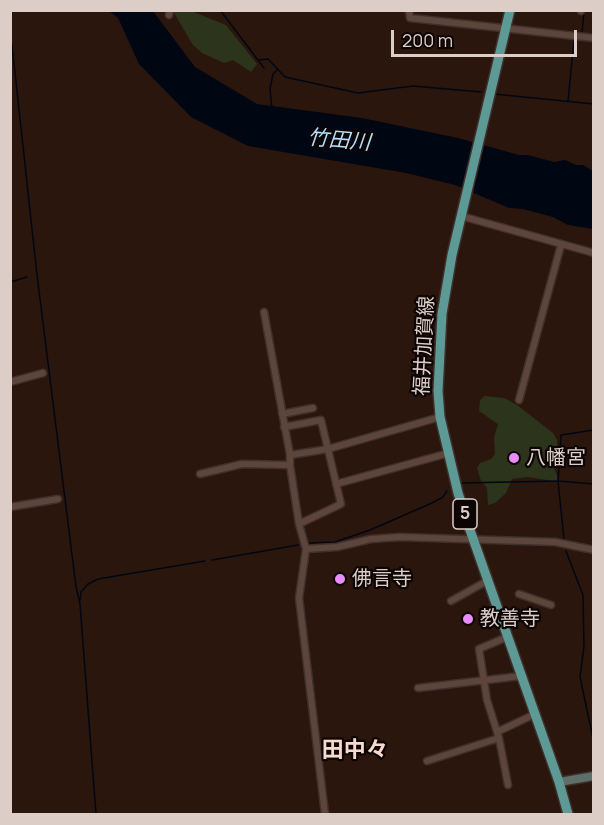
<!DOCTYPE html>
<html>
<head>
<meta charset="utf-8">
<style>
	body { margin:0 }
	#map { position:relative; width:604px; height:825px; overflow:hidden; background:#2b160e; font-family:Manrope,sans-serif }
	canvas { display:block }
	.frame { position:absolute; inset:0; border:12px solid #dccec7; pointer-events:none }
	.scale { position:absolute; left:391px; top:30px; width:186px; height:27px; box-sizing:border-box; border:3px solid #dccec7; border-top:0; padding-left:8px; font-size:18px; line-height:21px; white-space:nowrap; color:#dccec7; -webkit-text-stroke:4px #0d0503; paint-order:stroke }
</style>
</head>
<body>
<div id="map">
<canvas width="604" height="825"></canvas>
<div class="frame"></div>
<div class="scale">200 m</div>
</div>
<script>
const ctx = document.querySelector('canvas').getContext('2d');
ctx.lineJoin = 'round';
function paint(path, color) { ctx.fillStyle = color; ctx.fill(path, 'evenodd'); }
const shape = rows => new Path2D(rows.map(r => 'M' + r).join(''));
function trace(path, color, width, dash) { ctx.strokeStyle = color; ctx.lineWidth = width; ctx.lineCap = dash ? 'butt' : 'round'; ctx.setLineDash(dash || []); ctx.stroke(path); }
function write(font, color, halo, rows, align = 'center') {
  ctx.font = font + ' Manrope,"Noto Sans JP",sans-serif'; ctx.lineWidth = 4.5; ctx.setLineDash([]); ctx.textBaseline = 'middle'; ctx.strokeStyle = halo; ctx.fillStyle = color; for (const [text, x, y, turn = 0] of rows) {
    ctx.save(); ctx.translate(x, y); ctx.rotate((+turn || 0) * Math.PI / 180); ctx.textAlign = isNaN(turn) ? turn : align; if (halo) ctx.strokeText(text, 0, 0); ctx.fillText(text, 0, 0); ctx.restore();
  }
}
paint(shape([
	[173,11,191,11,226,25,257,64,251,72,233,60,224,63,202,53,193,45],
	[484,396,504,398,517,405,553,433,557,440,558,459,554,469,557,475,557,480,553,481,528,477,512,479,506,493,495,503,488,505,487,488,481,481,477,468,480,463,491,459,495,454,494,438,498,424,479,411,480,401]
]), '#2c341b');
paint(shape([
	[109,11,153,11,195,67,257,104,362,118,458,138,519,155,528,155,554,162,565,160,576,165,583,165,593,171,593,229,568,225,553,217,523,209,509,208,455,185,406,173,248,146,191,117,139,64,118,18]
]), '#000713');
trace(shape([
	[220,10,264,68],
	[582,33,584,11],
	[12,45,37,275,76,587,80,604,96,814],
	[259,60,268,59,285,77,358,93,413,86,481,92],
	[494,94,594,104],
	[568,101,574,40],
	[272,109,270,89,273,74,277,70],
	[10,282,27,277],
	[461,483,558,481,594,484],
	[564,539,558,481,561,435,594,430],
	[309,543,335,542,370,530,432,503,443,497,447,491],
	[566,551,583,595,584,646,580,677,594,743],
	[212,560,298,545],
	[80,600,81,592,88,584,98,579,205,561]
]), '#000713', 1.5);
const street = shape([
	[409,10,410,18,594,38],
	[581,11,581,10],
	[169,15,170,10],
	[461,216,594,253],
	[264,312,290,455,290,465,299,524,306,549,299,598,325,814],
	[10,382,43,373],
	[519,400,561,245],
	[282,414,313,408],
	[284,427,321,420,341,504,299,524],
	[290,455,328,449,440,417],
	[200,474,242,464,290,465],
	[336,484,449,453],
	[10,507,58,499],
	[306,549,337,547,371,539,400,537,555,542,594,550],
	[519,594,551,605],
	[451,601,487,581],
	[507,637,479,649,487,700,499,738,508,785],
	[418,688,521,676],
	[497,732,535,714],
	[427,761,499,738]
]);
const secondary = shape([
	[559,782,594,776]
]);
const primary = shape([
	[510,10,452,255,442,314,438,391,440,417,458,493,470,530,559,782,568,814]
]);
trace(street, '#3e302c', 9);
trace(secondary, '#3e302c', 11);
trace(primary, '#3e302c', 12);
trace(street, '#5e453b', 6);
trace(secondary, '#5d6f68', 8);
trace(primary, '#5d9a95', 9);
for (const [x, y, r, color] of [
	[514,458,6,"#e98dfe"],
	[340,579,6,"#e98dfe"],
	[468,619,6,"#e98dfe"]
]) { const dot = new Path2D(); dot.arc(x, y, r, 0, 2 * Math.PI); ctx.fillStyle = color; ctx.fill(dot); trace(dot, '#0d0503', 2); }
for (const [x, y, w] of [
	[465,514,24]
]) { const box = new Path2D(); box.roundRect(x - w / 2, y - 15, w, 30, 4.5); ctx.fillStyle = '#0d0503'; ctx.fill(box); trace(box, '#dccec7', 1.5); }
write('bold 18px', '#dccec7', null, [
	["5",465,514]
]);
write('20px', '#dccec7', '#0d0503', [
	["福井加賀線",425,346,-87]
]);
write('20px', '#dccec7', '#0d0503', [
	["八幡宮",526,458],
	["佛言寺",352,579],
	["教善寺",480,619]
], 'left');
write('italic 21px', '#b3defd', '#0d0503', [
	["竹田川",339,141,5]
]);
write('bold 22px', '#f7dacd', '#0d0503', [
	["田中々",355,751]
]);
</script>
</body>
</html>
